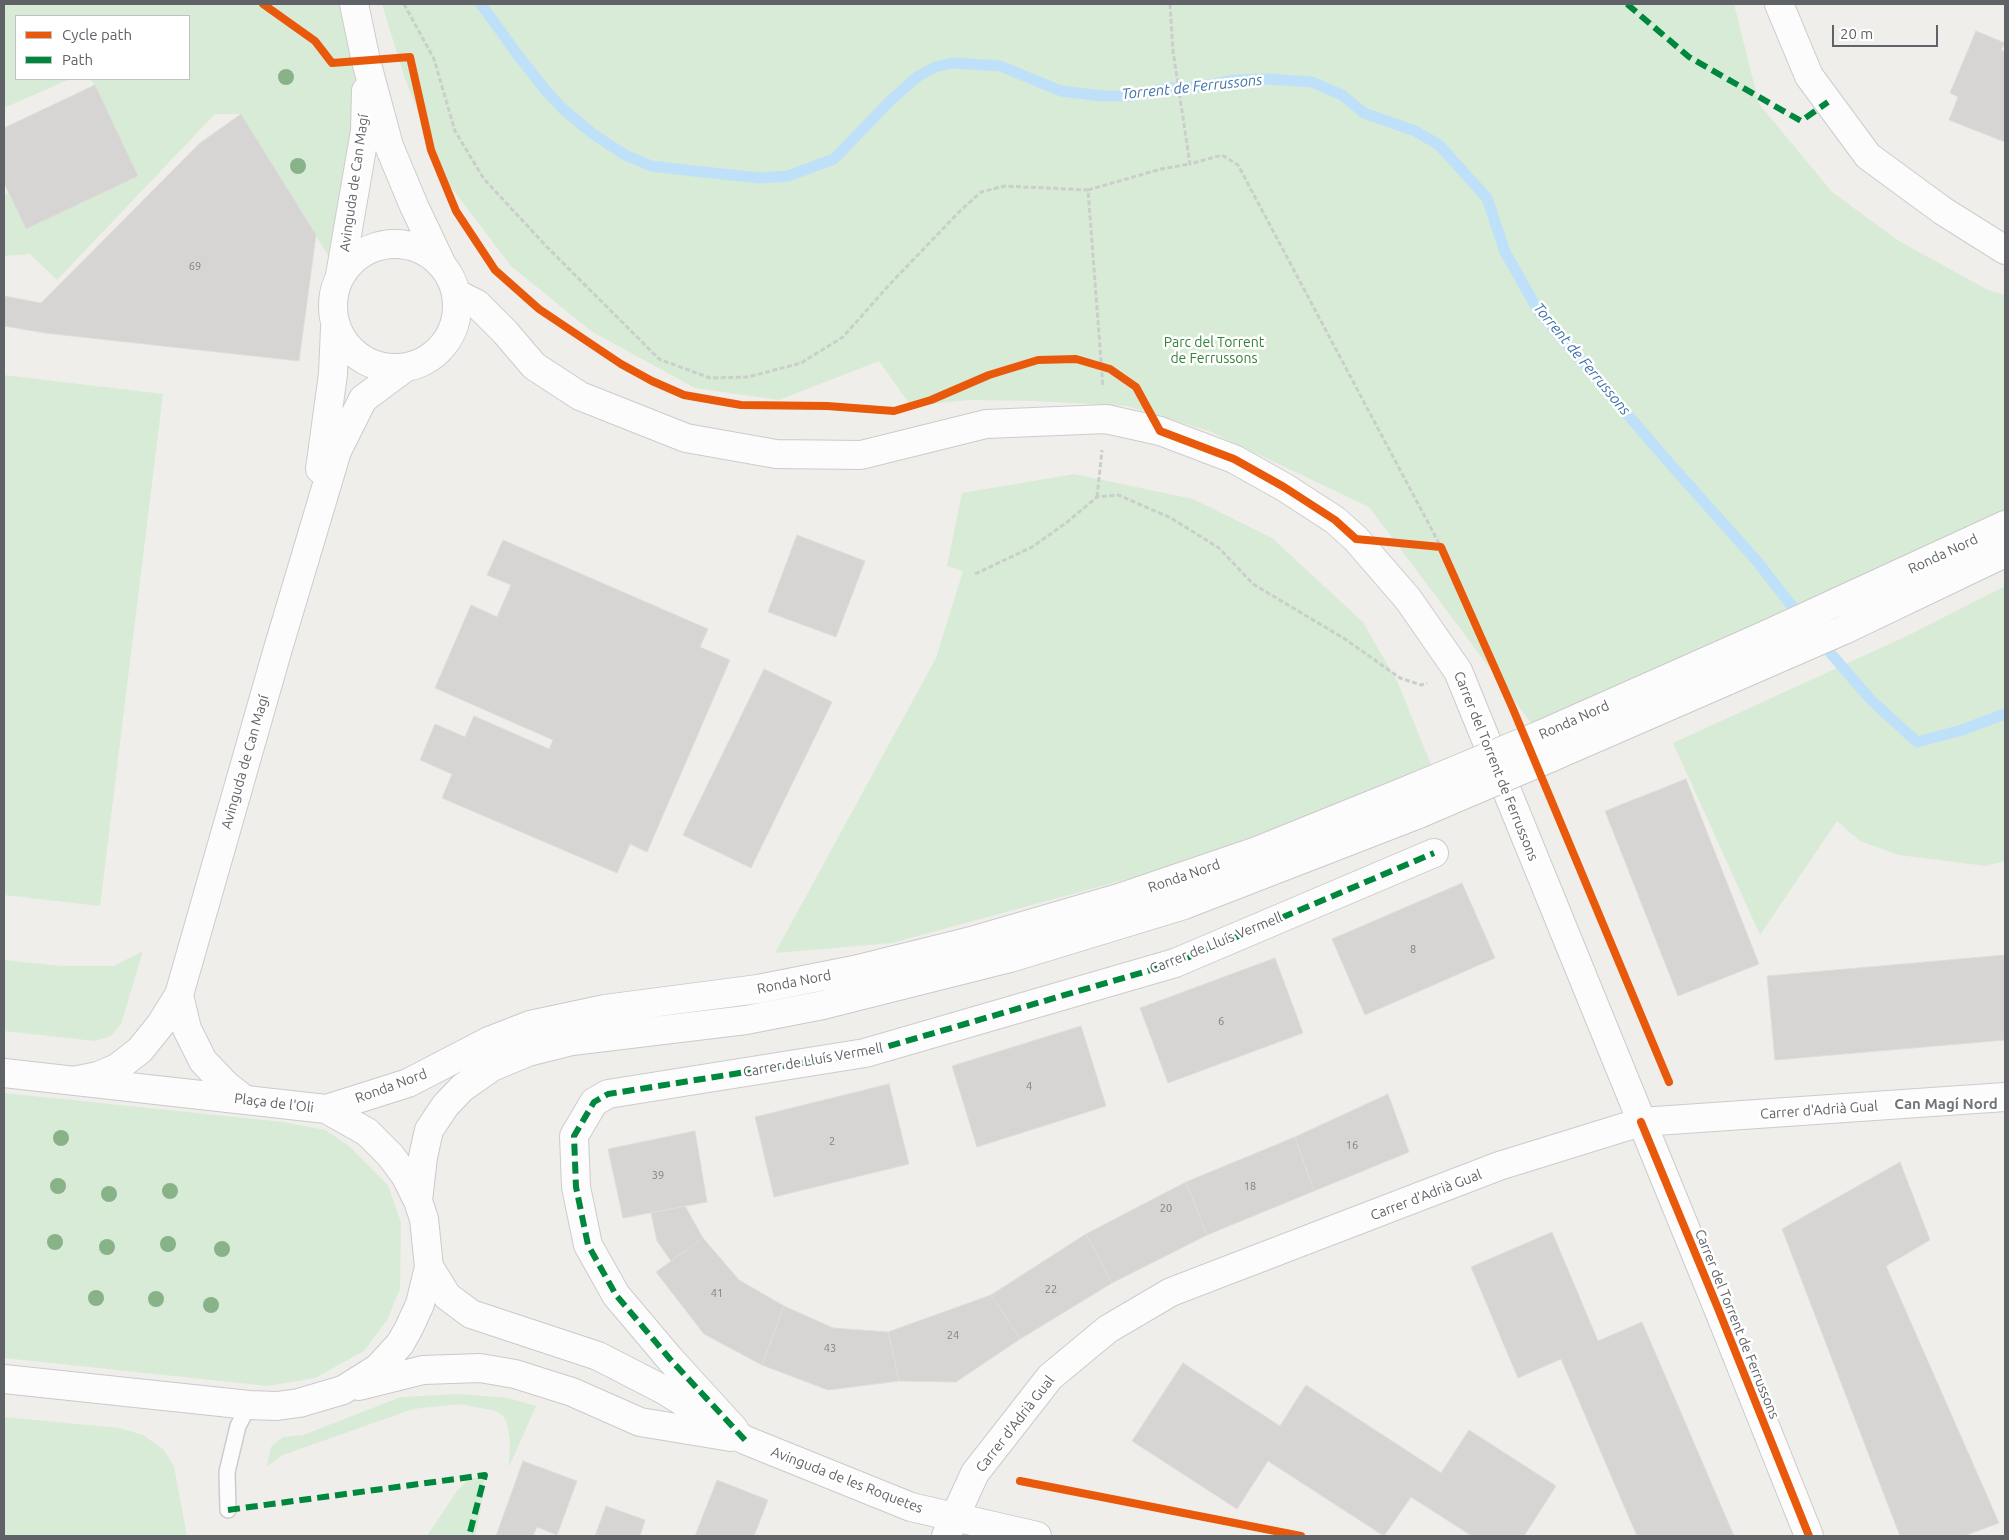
<!DOCTYPE html>
<html>
<head>
<meta charset="utf-8">
<style>
	body { margin:0 }
	#map { position:relative; width:2009px; height:1540px; overflow:hidden; background:#efeeea; font-family:Ubuntu,sans-serif }
	canvas { display:block }
	.frame { position:absolute; inset:0; border:5px solid #5f6368; pointer-events:none }
	.legend { position:absolute; left:15px; top:15px; width:175px; height:65px; box-sizing:border-box; background:#fff; border:1px solid #bfc1c3; margin:0; padding:6px 9px; list-style:none; font-size:15px; color:#5f6368 }
	.legend li { display:flex; align-items:center; gap:10px; height:25px }
	.legend b { width:25px; border:1px solid #bfc1c3 }
	.scale { position:absolute; left:1832px; top:25px; width:106px; height:22px; box-sizing:border-box; border:2px solid #5f6368; border-top:0; padding-left:6px; font-size:15px; line-height:18px; white-space:nowrap; color:#5f6368; -webkit-text-stroke:4px #fff; paint-order:stroke }
</style>
</head>
<body>
<div id="map">
<canvas width="2009" height="1540"></canvas>
<div class="frame"></div>
<ul class="legend">
<li><b style="height:6px;background:#e8590c"></b>Cycle path</li>
<li><b style="height:6px;background:#00873e"></b>Path</li>
</ul>
<div class="scale">20 m</div>
</div>
<script>
const ctx = document.querySelector('canvas').getContext('2d');
ctx.lineJoin = 'round';
function paint(path, color) { ctx.fillStyle = color; ctx.fill(path, 'evenodd'); }
const shape = rows => new Path2D(rows.map(r => 'M' + r).join(''));
function trace(path, color, width, dash) { ctx.strokeStyle = color; ctx.lineWidth = width; ctx.lineCap = dash ? 'butt' : 'round'; ctx.setLineDash(dash || []); ctx.stroke(path); }
function write(font, color, halo, rows, align = 'center') {
  ctx.font = font + ' Ubuntu,sans-serif'; ctx.lineWidth = 5; ctx.setLineDash([]); ctx.textBaseline = 'middle'; ctx.strokeStyle = halo; ctx.fillStyle = color; for (const [text, x, y, turn = 0] of rows) {
    ctx.save(); ctx.translate(x, y); ctx.rotate((+turn || 0) * Math.PI / 180); ctx.textAlign = isNaN(turn) ? turn : align; if (halo) ctx.strokeText(text, 0, 0); ctx.fillText(text, 0, 0); ctx.restore();
  }
}
paint(shape([
	[4,4,354,4,363,48,340,275,241,114,215,114,57,280,30,254,4,256,4,195,8,193,26,229,137,176,91,79,189,79,189,16,16,16,16,79,70,79,4,108],
	[382,4,1734,4,1759,104,1832,192,1899,241,1988,290,2005,295,2005,525,1540,735,1369,507,1209,431,1127,406,1035,401,969,400,911,406,879,361,779,400,695,388,591,331,511,266,444,178,404,76],
	[4,375,163,394,100,906,4,895],
	[1074,474,1193,499,1272,538,1363,622,1398,683,1432,767,1331,808,1161,870,892,943,775,953,936,658,963,571,947,566,962,493],
	[2005,586,2005,861,1986,866,1899,855,1860,841,1837,821,1760,935,1673,743,1909,635],
	[143,951,121,1024,111,1036,95,1041,4,1031,4,960,61,966,114,966],
	[4,1093,283,1122,325,1130,348,1145,388,1185,401,1223,400,1289,387,1320,364,1351,315,1378,268,1386,4,1358],
	[459,1394,508,1398,536,1406,509,1467,510,1441,507,1423,504,1417,496,1411,460,1404,413,1409,283,1455,267,1466,271,1447,283,1437,303,1435,401,1397],
	[4,1417,119,1428,143,1435,164,1450,174,1467,187,1536,4,1536],
	[470,1478,484,1478,481,1508,475,1536,427,1536,457,1491]
]), '#d8ebd6');
trace(shape([
	[481,4,517,54,547,92,563,109,593,134,625,155,651,166,694,171,761,178,788,176,834,159,890,101,917,77,935,67,953,63,1000,66,1061,91,1102,96,1131,96,1167,88,1197,87,1235,80,1268,79,1312,82,1342,95,1364,113,1415,131,1439,145,1487,198,1505,252,1539,312,1672,466,1756,560,1802,619],
	[1820,641,1871,700,1917,742,1962,730,2005,714]
]), '#bfe0f9', 11);
const building = shape([
	[1976,31,2005,43,2001,50,2005,52,2005,142,1949,120,1958,97,1950,93,1976,31],
	[95,85,138,176,26,229,4,183,4,128,95,85],
	[241,114,316,235,299,361,45,333,4,326,4,296,41,303,200,143,241,114],
	[797,535,865,561,836,637,768,612,797,535],
	[503,540,708,629,700,647,730,660,647,852,630,844,617,873,442,798,452,774,420,760,435,724,465,737,474,716,549,749,553,740,435,688,471,605,497,617,511,585,487,575,503,540],
	[764,669,832,702,751,868,683,835,764,669],
	[1686,779,1759,964,1678,996,1605,811,1686,779],
	[1462,883,1495,958,1365,1015,1332,939,1462,883],
	[2005,955,2005,1040,1775,1060,1767,976,2005,955],
	[1275,958,1303,1033,1168,1083,1140,1008,1275,958],
	[1081,1026,1106,1106,977,1147,952,1066,1081,1026],
	[889,1084,909,1164,774,1197,755,1117,889,1084],
	[1388,1094,1409,1152,1314,1191,1295,1137,1388,1094],
	[695,1131,707,1202,623,1218,608,1149,695,1131],
	[1295,1137,1314,1191,1207,1235,1186,1182,1295,1137],
	[1900,1162,1930,1240,1886,1266,1999,1523,1964,1536,1900,1536,1782,1229,1900,1162],
	[1186,1182,1207,1235,1112,1283,1086,1234,1186,1182],
	[685,1206,703,1238,671,1261,657,1241,651,1213,685,1206],
	[1552,1232,1598,1341,1642,1322,1734,1536,1637,1536,1561,1359,1518,1378,1471,1267,1552,1232],
	[1086,1234,1112,1283,1020,1339,991,1295,1086,1234],
	[703,1238,739,1280,784,1306,762,1365,704,1334,656,1272,703,1238],
	[991,1295,1020,1339,956,1382,899,1381,888,1332,991,1295],
	[784,1306,833,1328,888,1332,899,1381,828,1390,762,1365,784,1306],
	[1183,1363,1280,1426,1306,1385,1441,1473,1469,1430,1556,1486,1524,1536,1472,1536,1411,1497,1384,1536,1268,1461,1237,1509,1132,1441,1183,1363],
	[523,1461,577,1481,557,1535,537,1527,533,1536,496,1536,523,1461],
	[717,1480,768,1500,754,1536,695,1536,717,1480],
	[606,1506,645,1520,640,1536,595,1536,606,1506]
]);
paint(building, '#d6d5d3');
trace(building, '#deddd9', 1);
const lane = shape([
	[228,1510,227,1472,238,1426,249,1405]
]);
const street = shape([
	[354,4,366,61,389,146,414,206,441,263],
	[1779,4,1809,76,1868,156,1943,211,2005,250],
	'333 306a62 62 0 1 1 124 0a62 62 0 1 1-124 0Z',
	[340,275,365,131,366,91],
	[457,294,477,304,505,332,534,366,580,396,686,438,776,454,861,455,986,424,1106,419,1160,431,1234,459,1284,487,1335,520,1356,539,1408,599,1458,671,1717,1306,1809,1536],
	[320,469,333,374,335,328],
	[179,995,187,1029,203,1061,226,1085,244,1099],
	[78,1080,98,1076,117,1068,140,1050,161,1024,179,995,277,652,337,451,363,399,406,367],
	[734,1429,670,1359,616,1295,588,1245,576,1187,574,1136,594,1102,608,1094,865,1053,1175,963,1434,853],
	[946,1536,975,1473,1050,1377,1108,1329,1171,1292,1499,1166,1641,1122,2005,1097]
]);
const secondary = shape([
	[1540,735,1770,633,2005,525],
	[1550,758,1844,630,2005,553],
	[4,1073,326,1109,367,1132,390,1155,405,1175,418,1201,424,1219,429,1267,420,1304,409,1328,400,1344,378,1368,343,1390,299,1403,277,1406,249,1405,4,1379],
	[326,1109,408,1083,489,1041,530,1025,605,1009,758,989,854,970,975,940,1119,898,1257,851,1413,788],
	[418,1201,423,1157,429,1130,445,1106,462,1088,492,1067,528,1052,572,1041,746,1020,823,1005,1010,958,1184,905,1419,814],
	[429,1267,447,1296,471,1314,598,1356,664,1390,745,1440,911,1507,1037,1536],
	[359,1386,423,1370,480,1368,515,1374,572,1392,640,1422,731,1437]
]);
trace(lane, '#cbcccc', 18);
trace(street, '#cbcccc', 30);
trace(secondary, '#cacacb', 30);
trace(shape([
	[263,4,315,41,332,62],
	[404,4,434,59,455,131,484,179,547,247,659,359,710,378,748,377,801,363,843,337,889,285,959,212,981,192,1005,186,1088,190,1103,387],
	[1170,4,1173,51,1190,164,1222,155,1238,165,1441,547],
	[397,58,410,57,431,150,456,211,495,270,539,309,621,364,652,381,684,395,741,405,827,406,894,411,931,400,989,375,1038,360,1076,359,1110,369,1136,387,1139,393],
	[1088,190,1161,169,1190,164],
	[1097,497,1102,450],
	[975,574,1032,547,1066,523,1097,497,1118,495,1171,518,1219,548,1253,584,1345,639,1400,678,1421,685,1427,683]
]), '#cacfcc', 3, [5, 2.5]);
trace(lane, '#fdfcfc', 15);
trace(street, '#fdfcfc', 28);
trace(secondary, '#fdfcfc', 28);
const secondaryBridge = shape([
	[1413,788,1540,735],
	[1419,814,1550,758]
]);
trace(secondaryBridge, '#cacacb', 30, []);
trace(secondaryBridge, '#fdfcfc', 28);
trace(shape([
	[1627,4,1689,57,1801,121,1828,102],
	[745,1440,670,1359,616,1295,588,1245,576,1187,574,1136,594,1102,608,1094,865,1053,1175,963,1434,853],
	[228,1510,485,1475,469,1536]
]), '#00873e', 6, [12, 6]);
trace(shape([
	[263,4,315,41,332,63,410,57,431,150,456,211,495,270,539,309,621,364,652,381,684,395,741,405,827,406,894,411,931,400,989,375,1038,360,1076,359,1110,369,1136,387,1160,431,1234,459,1284,487,1335,520,1356,539,1441,547,1513,709,1669,1082],
	[1641,1122,1717,1306,1809,1536],
	[1020,1481,1301,1536]
]), '#e8590c', 8);
ctx.fillStyle = '#88b388';
for (const [x, y] of [
	[286,77],
	[298,166],
	[61,1138],
	[58,1186],
	[170,1191],
	[109,1194],
	[55,1242],
	[168,1244],
	[107,1247],
	[222,1249],
	[96,1298],
	[156,1299],
	[211,1305]
]) { ctx.beginPath(); ctx.arc(x, y, 8, 0, 2 * Math.PI); ctx.fill(); }
write('11px', '#7e8184', null, [
	["69",195,266],
	["8",1413,949],
	["6",1221,1021],
	["4",1029,1086],
	["2",832,1141],
	["16",1352,1145],
	["39",658,1175],
	["18",1250,1186],
	["20",1166,1208],
	["22",1051,1289],
	["41",717,1293],
	["24",953,1335],
	["43",830,1348]
]);
write('14px', '#5f6368', '#fff', [
	["Avinguda de Can Magí",354,183,-82],
	["Ronda Nord",1943,554,-25],
	["Ronda Nord",1574,720,-24],
	["Avinguda de Can Magí",245,762,-74],
	["Carrer del Torrent de Ferrussons",1496,766,68],
	["Ronda Nord",1184,876,-19],
	["Carrer de Lluís Vermell",1216,943,-22],
	["Ronda Nord",794,982,-11],
	["Carrer de Lluís Vermell",813,1060,-10],
	["Ronda Nord",391,1086,-20],
	["Plaça de l'Oli",274,1103,7],
	["Carrer d'Adrià Gual",1819,1110,-4],
	["Carrer d'Adrià Gual",1426,1195,-21],
	["Carrer del Torrent de Ferrussons",1737,1324,68],
	["Carrer d'Adrià Gual",1015,1424,-52],
	["Avinguda de les Roquetes",847,1480,21]
]);
write('14px', '#348238', '#fff', [
	["Parc del Torrent",1214,342],
	["de Ferrussons",1214,358]
]);
write('italic 15px', '#4174aa', '#fff', [
	["Torrent de Ferrussons",1192,87,-6],
	["Torrent de Ferrussons",1582,359,50]
]);
write('bold 15px', '#70757a', '#fff', [
	["Can Magí Nord",1946,1104]
]);
</script>
</body>
</html>
